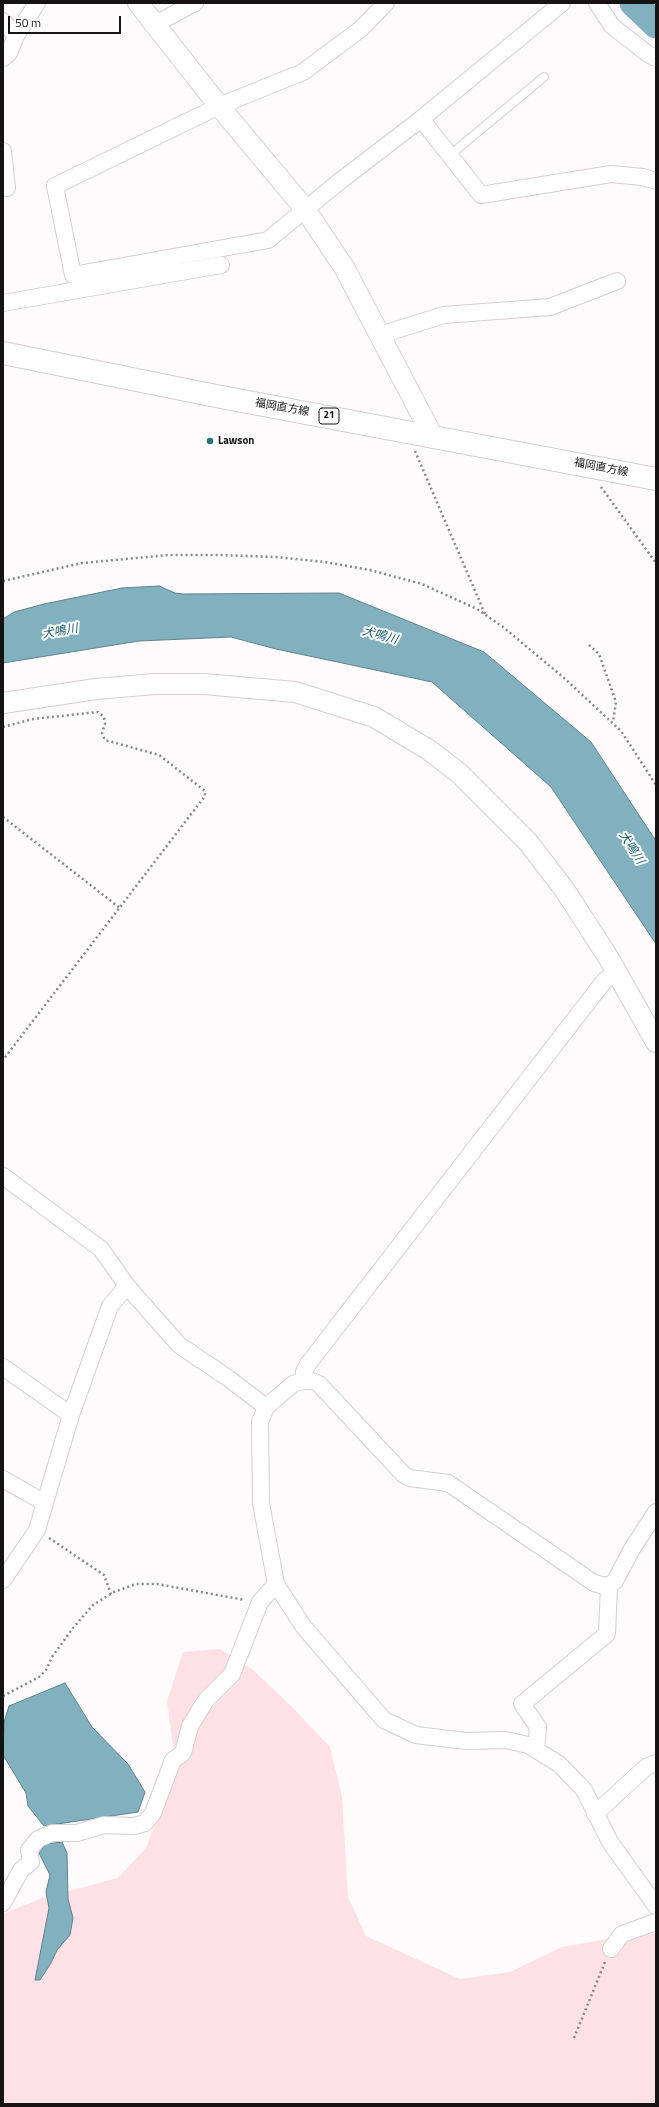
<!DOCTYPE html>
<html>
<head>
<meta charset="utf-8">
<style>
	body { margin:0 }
	#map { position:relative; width:659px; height:2107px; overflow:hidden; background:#fffafb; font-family:"Titillium Web",sans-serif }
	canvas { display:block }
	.frame { position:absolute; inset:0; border:4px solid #151313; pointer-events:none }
	.scale { position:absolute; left:8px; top:16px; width:113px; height:18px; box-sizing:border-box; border:2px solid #151313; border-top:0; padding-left:5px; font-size:12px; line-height:14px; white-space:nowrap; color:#151313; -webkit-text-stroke:3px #fff; paint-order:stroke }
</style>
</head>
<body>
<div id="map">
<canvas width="659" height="2107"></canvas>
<div class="frame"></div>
<div class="scale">50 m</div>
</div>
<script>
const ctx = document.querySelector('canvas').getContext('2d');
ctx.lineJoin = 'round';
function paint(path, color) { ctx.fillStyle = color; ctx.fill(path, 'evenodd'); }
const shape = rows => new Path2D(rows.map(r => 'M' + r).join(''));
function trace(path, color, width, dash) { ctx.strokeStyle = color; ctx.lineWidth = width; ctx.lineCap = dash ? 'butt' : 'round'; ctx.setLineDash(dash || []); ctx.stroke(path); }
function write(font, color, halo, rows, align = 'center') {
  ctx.font = font + ' "Titillium Web","Noto Sans JP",sans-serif'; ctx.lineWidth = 4; ctx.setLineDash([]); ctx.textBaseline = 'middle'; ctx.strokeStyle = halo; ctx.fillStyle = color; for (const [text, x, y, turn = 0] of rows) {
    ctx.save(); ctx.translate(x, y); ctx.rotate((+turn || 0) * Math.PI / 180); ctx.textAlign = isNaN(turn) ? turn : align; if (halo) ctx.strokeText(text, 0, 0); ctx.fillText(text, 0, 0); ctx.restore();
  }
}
paint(shape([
	[220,1649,252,1669,288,1703,330,1747,342,1797,348,1897,366,1936,460,1979,510,1972,562,1947,642,1933,656,1934,656,2104,3,2104,3,1914,42,1898,118,1878,146,1848,176,1768,167,1701,183,1652]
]), '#fde1e6');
const water = shape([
	[159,586,175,593,183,594,339,593,484,652,591,742,656,841,656,944,551,787,432,682,276,649,231,637,139,641,3,663,3,619,14,612,44,604,122,588,159,586],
	[65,1683,92,1727,128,1764,145,1792,138,1812,44,1826,28,1806,26,1793,3,1755,4,1722,9,1706,65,1683],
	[62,1842,67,1853,68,1899,73,1918,70,1935,57,1950,51,1963,40,1980,35,1980,49,1908,46,1892,50,1875,39,1853,46,1844,62,1842]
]);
paint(water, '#81b1be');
trace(water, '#61828b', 1);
trace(shape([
	[633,3,656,25]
]), '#81b1be', 27);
const service = shape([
	[450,155,544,77]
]);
const minor = shape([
	[386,3,362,28,303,72,219,106,55,186,73,275,268,240,340,181,421,119,562,3],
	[597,3,612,26,648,54,656,58],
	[3,21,16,36],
	[155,24,195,3],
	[3,58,9,53,16,36,37,3],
	[421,119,481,195,611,174,643,177,656,181],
	[3,151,7,188],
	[3,303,221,265],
	[380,335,444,315,550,307,617,281],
	[3,1176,101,1249,127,1286,179,1345,228,1378,266,1407],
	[3,1367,71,1415],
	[303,1381,304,1372,308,1364,605,980,617,973],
	[3,1479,45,1503],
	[656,1512,632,1549,615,1581,609,1586,601,1585,594,1583,448,1483,410,1478,404,1475,319,1384,312,1381,303,1381,293,1384,266,1407,260,1422,261,1503,276,1584,303,1626,384,1720,416,1735,466,1741,505,1740,528,1745,559,1764,584,1790,610,1842,656,1906],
	[3,1580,37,1530,71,1415,110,1306,127,1286],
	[536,1750,538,1727,522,1704,607,1634,609,1586],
	[595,1814,646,1767,656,1763],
	[3,1903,21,1870,31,1862,29,1850,38,1839,52,1833,77,1833,104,1825,134,1826,145,1823,153,1813,173,1760,183,1753,190,1726,206,1700,232,1674,260,1602,276,1584],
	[611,1949,622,1934,656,1922]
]);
const tertiary = shape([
	[138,3,219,106,305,209,345,269,432,435],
	[3,703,96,689,155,684,204,684,295,692,374,717,429,750,460,774,528,842,564,889,608,957,656,1042]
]);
const primary = shape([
	[3,353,216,396,656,479]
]);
trace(service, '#d6ced0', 10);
trace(minor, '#d6ced0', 18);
trace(tertiary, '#d6ced0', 22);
trace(primary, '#d6ced0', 24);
trace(shape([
	[415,451,485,614],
	[601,487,656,563],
	[3,581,82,563,169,555,220,555,276,557,325,562,370,570,422,584,477,609,503,627,563,677,621,731,656,785],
	[589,645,599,654,616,702,613,722],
	[3,727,33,719,98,712,104,717,105,724,102,733,105,740,159,755,205,791,205,796,3,1060],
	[3,817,120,908],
	[49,1538,104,1575,111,1594],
	[3,1696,39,1677,46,1670,52,1657,73,1628,93,1605,114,1592,136,1584,157,1584,245,1600],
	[574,2038,605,1962]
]), '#8a8687', 2.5, [2, 3]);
trace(service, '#fff', 8);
trace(minor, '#fff', 16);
trace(tertiary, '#fff', 20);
trace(primary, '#fff', 22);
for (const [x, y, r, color] of [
	[210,441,4,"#2c7080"]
]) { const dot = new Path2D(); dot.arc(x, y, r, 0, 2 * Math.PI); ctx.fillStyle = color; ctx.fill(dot); trace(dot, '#fff', 1.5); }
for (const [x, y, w] of [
	[329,416,20]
]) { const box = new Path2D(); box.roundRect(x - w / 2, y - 8, w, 16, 3); ctx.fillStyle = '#fff'; ctx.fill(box); trace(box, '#151313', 1); }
write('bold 10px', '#151313', null, [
	["21",329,416]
]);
write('11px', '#151313', '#fff', [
	["福岡直方線",282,408,10],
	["福岡直方線",601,468,11]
]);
write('bold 11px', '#151313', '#fff', [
	["Lawson",218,441]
], 'left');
write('italic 12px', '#165967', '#fff', [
	["犬鳴川",60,632,-10],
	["犬鳴川",380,636,15],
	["犬鳴川",631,848,57]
]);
</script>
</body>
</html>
